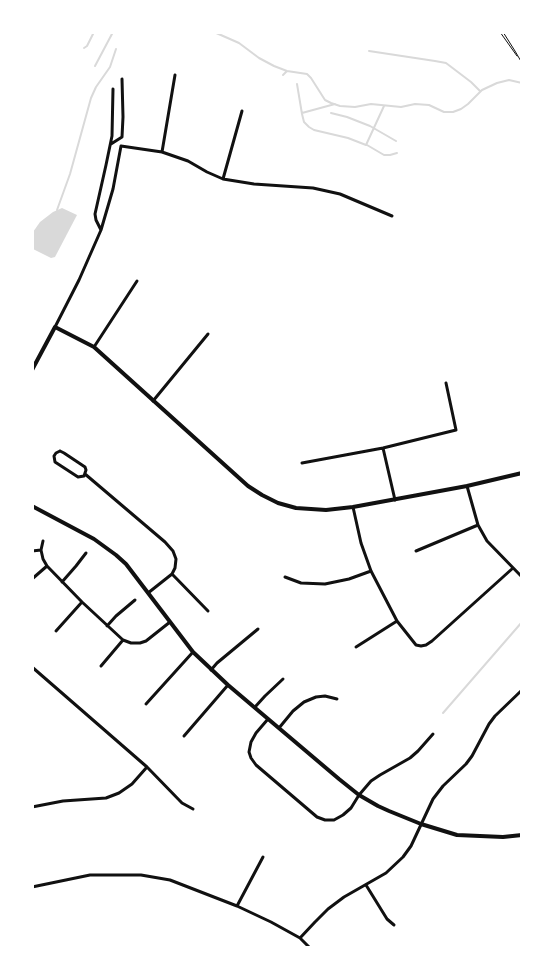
<!DOCTYPE html>
<html>
<head>
<meta charset="utf-8">
<style>
	body { margin:0 }
	#map { position:relative; width:554px; height:980px; overflow:hidden; background:#fff; font-family:"DejaVu Sans",sans-serif }
	canvas { display:block }
	.frame { position:absolute; inset:0; border:34px solid #fff; pointer-events:none }
</style>
</head>
<body>
<div id="map">
<canvas width="554" height="980"></canvas>
<div class="frame"></div>
</div>
<script>
const ctx = document.querySelector('canvas').getContext('2d');
ctx.lineJoin = 'round';
function paint(path, color) { ctx.fillStyle = color; ctx.fill(path, 'evenodd'); }
const shape = rows => new Path2D(rows.map(r => 'M' + r).join(''));
function trace(path, color, width, dash) { ctx.strokeStyle = color; ctx.lineWidth = width; ctx.lineCap = dash ? 'butt' : 'round'; ctx.setLineDash(dash || []); ctx.stroke(path); }
paint(shape([
	[62,208,77,215,55,257,51,258,33,249,33,232,40,222,53,212]
]), '#d9d9d9');
trace(shape([
	[214,32,239,43,259,58,274,66,287,71,307,74,311,78,325,100,331,103,340,106,355,107,371,104,401,107,415,104,429,105,444,112,453,112,461,109,468,104,482,90,497,83,509,80,522,83],
	[84,48,87,46,94,32],
	[369,51,435,61,446,63,471,82,480,91],
	[95,66,113,32],
	[283,75,287,71],
	[297,84,302,114,304,122,309,127,314,130,348,138,366,145,384,106],
	[302,113,335,104],
	[331,113,347,117,370,126,396,141],
	[367,145,384,155,390,155,397,153],
	[57,210,70,174,91,98,96,87,110,67,116,49],
	[443,713,522,622]
]), '#d9d9d9', 2);
trace(shape([
	[500,32,517,56],
	[503,32,515,51,522,63]
]), '#111', 1);
trace(shape([
	[111,144,122,137,123,117,122,79],
	[162,152,175,75],
	[223,179,242,111],
	[101,230,96,220,95,214,106,165,112,136,113,89],
	[55,327,79,280,101,230,113,189,121,146,162,152,188,161,207,172,223,179,254,184,313,188,340,194,392,216],
	[94,347,137,281],
	[153,401,208,334],
	[383,448,395,500],
	[60,451,64,453,85,467,86,470,84,476,78,477,55,462,54,456,56,453,60,451],
	[302,463,383,448,456,430,446,383],
	[85,474,165,542,173,551,176,559,175,568,172,574,148,593],
	[467,486,478,525,487,541,522,577],
	[353,507,361,543,371,571,397,621,416,645,421,646,426,645,432,641,513,568],
	[43,541,41,550,43,559,47,566,82,602,123,640,131,643,140,643,146,641,170,622],
	[32,551,41,550],
	[416,551,478,525],
	[172,574,208,611],
	[285,577,301,583,325,584,349,579,371,571],
	[32,579,47,566],
	[62,582,76,566,86,553],
	[107,626,116,616,135,600],
	[56,631,82,602],
	[356,647,397,621],
	[101,666,123,640],
	[32,667,147,767,182,803,193,809],
	[211,670,217,663,258,629],
	[146,704,193,652],
	[255,707,265,696,283,679],
	[268,719,256,733,251,742,249,752,251,758,256,765,317,817,325,820,334,820,343,815,351,808,359,795,371,781,380,775,410,758,418,751,433,734],
	[279,728,293,711,304,702,316,697,325,696,337,699],
	[184,736,228,685],
	[32,807,63,801,106,798,119,793,132,784,147,767],
	[366,885,387,919,394,925],
	[32,887,90,875,141,875,170,880,237,906,271,922,300,938,310,948],
	[237,906,263,857],
	[300,938,315,922,328,909,344,897,386,873,403,857,411,846,433,799,443,786,466,764,472,756,489,724,495,716,522,690]
]), '#111', 3);
trace(shape([
	[32,370,55,327,94,347,248,486,262,495,278,503,296,508,326,510,353,507,467,486,522,473],
	[32,506,94,539,116,555,126,564,193,652,228,685,339,779,359,795,378,806,389,811,421,824,457,835,503,837,522,835]
]), '#111', 4);
</script>
</body>
</html>
